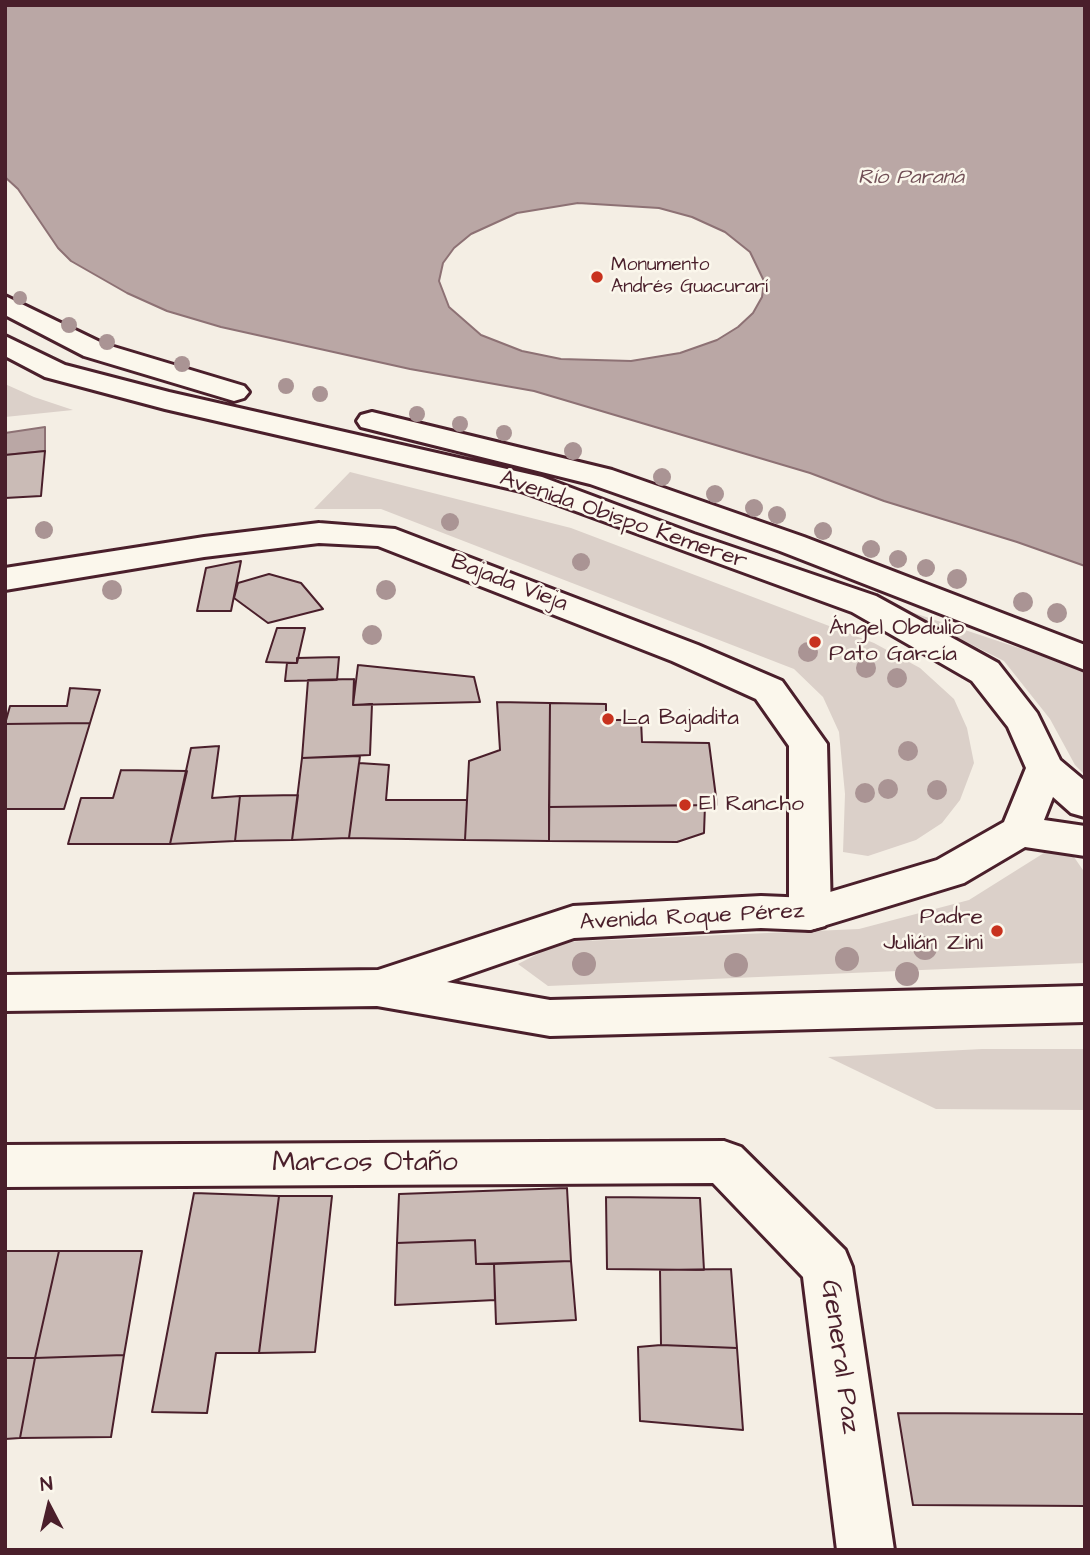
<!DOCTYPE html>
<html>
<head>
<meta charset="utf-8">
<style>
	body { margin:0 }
	#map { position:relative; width:1090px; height:1555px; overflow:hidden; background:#f4eee4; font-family:"Architects Daughter",sans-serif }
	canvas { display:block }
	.frame { position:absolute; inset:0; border:7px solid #4a1f2b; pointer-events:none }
	.north { position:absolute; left:14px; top:1471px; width:70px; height:70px; -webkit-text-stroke:5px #fbf7ec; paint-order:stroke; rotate:353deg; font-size:19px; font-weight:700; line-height:28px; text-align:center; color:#4a1f2b }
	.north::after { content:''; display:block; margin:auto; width:24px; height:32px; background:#4a1f2b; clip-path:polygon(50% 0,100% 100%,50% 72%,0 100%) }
</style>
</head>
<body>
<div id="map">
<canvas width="1090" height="1555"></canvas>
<div class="frame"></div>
<div class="north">N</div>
</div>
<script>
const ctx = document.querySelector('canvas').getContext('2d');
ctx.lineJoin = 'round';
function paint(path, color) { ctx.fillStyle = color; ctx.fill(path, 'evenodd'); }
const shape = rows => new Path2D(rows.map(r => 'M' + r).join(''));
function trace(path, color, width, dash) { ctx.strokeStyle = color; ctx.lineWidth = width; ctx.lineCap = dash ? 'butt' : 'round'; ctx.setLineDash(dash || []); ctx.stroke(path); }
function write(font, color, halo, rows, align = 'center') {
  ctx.font = font + ' "Architects Daughter",sans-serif'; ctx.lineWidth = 5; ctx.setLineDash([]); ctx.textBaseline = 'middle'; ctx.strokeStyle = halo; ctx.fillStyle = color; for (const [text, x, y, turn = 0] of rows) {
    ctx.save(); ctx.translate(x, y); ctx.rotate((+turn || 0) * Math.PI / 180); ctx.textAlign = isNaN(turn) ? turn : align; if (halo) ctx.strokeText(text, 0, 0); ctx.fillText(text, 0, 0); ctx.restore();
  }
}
paint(shape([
	[5,384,34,397,73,410,5,417],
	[350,472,571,528,874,643,920,668,954,699,967,728,974,763,960,800,942,823,916,840,868,856,843,852,845,794,839,732,823,697,794,669,381,509,314,509],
	[899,608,1085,670,1085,775,1075,765,1050,719,1004,661],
	[1063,841,1085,873,1085,963,548,986,518,964,561,942,859,929,969,900],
	[982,1049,1085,1049,1085,1110,936,1109,828,1057]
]), '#dbd0c9');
const water = shape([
	[5,5,1085,5,1085,566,1017,542,884,501,810,473,534,391,410,369,221,327,167,311,127,293,71,261,58,248,18,189,5,177,5,5],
	[578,203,659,208,692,217,725,232,750,252,764,281,762,297,753,313,738,327,717,340,680,353,631,361,561,359,522,351,481,335,449,307,439,281,443,263,454,248,471,234,517,213,578,203],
	[45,427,45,451,5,455,5,433,45,427]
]);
paint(water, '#baa7a5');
trace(water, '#8d7174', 2);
const building = shape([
	[45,451,41,496,5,498,5,455,45,451],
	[241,561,231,611,197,611,206,568,241,561],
	[269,574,301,583,323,609,268,623,234,598,238,583,269,574],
	[277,628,305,628,297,663,266,662,277,628],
	[339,657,337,680,285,681,287,663,297,663,297,658,339,657],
	[358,665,474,677,480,702,353,705,358,665],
	[354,679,353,705,372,704,370,755,302,758,308,680,354,679],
	[70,688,100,690,90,723,5,724,10,706,67,706,70,688],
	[497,702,550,703,549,841,465,840,469,761,500,750,497,702],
	[550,703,606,704,606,720,641,720,642,742,709,743,717,805,549,807,550,703],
	[90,723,64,809,5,809,5,724,90,723],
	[219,746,212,798,240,796,235,841,170,844,191,748,219,746],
	[360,756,349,838,292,840,302,758,360,756],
	[359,763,389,765,386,800,467,800,465,840,349,838,359,763],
	[121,770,187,771,170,844,68,844,81,798,113,798,121,770],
	[298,795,292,840,235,841,240,796,298,795],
	[705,805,704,833,677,842,549,841,549,807,705,805],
	[567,1188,571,1261,476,1264,475,1240,397,1243,399,1194,567,1188],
	[194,1193,279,1196,259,1353,216,1353,207,1413,152,1412,194,1193],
	[279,1196,332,1196,315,1352,259,1353,279,1196],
	[606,1197,700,1198,704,1270,607,1269,606,1197],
	[475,1240,476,1264,494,1264,495,1300,395,1305,397,1243,475,1240],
	[5,1251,59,1251,35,1358,5,1358,5,1251],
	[59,1251,142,1251,124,1355,35,1358,59,1251],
	[571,1261,576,1320,496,1324,494,1264,571,1261],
	[731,1269,737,1348,661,1345,660,1270,731,1269],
	[661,1345,737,1348,743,1430,640,1421,638,1347,661,1345],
	[124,1355,111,1437,20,1438,35,1358,124,1355],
	[5,1358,35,1358,20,1438,5,1439,5,1358],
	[898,1413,1085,1414,1085,1506,913,1505,898,1413]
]);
paint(building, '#cabbb6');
trace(building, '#4a1f2b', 2);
const minor = shape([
	[319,523,395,529,698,645,782,681,827,744,831,914,825,926,810,930,795,926,789,914,789,746,756,699,672,661,378,546,319,543,204,557,5,590,5,568,204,537,319,523],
	[724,1141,741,1147,845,1250,852,1267,894,1550,837,1550,803,1277,713,1183,5,1187,5,1145,724,1141]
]);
const secondary = shape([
	[5,296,104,344,244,386,249,392,244,398,234,401,84,356,5,315,5,296],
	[5,336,65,365,169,392,542,477,694,534,876,596,998,663,1037,713,1060,760,1085,781,1085,817,1071,813,1053,797,1044,820,1085,826,1085,856,1025,847,964,883,810,930,761,928,574,938,447,982,550,1000,1085,986,1085,1022,550,1036,377,1006,5,1011,5,975,378,970,573,906,761,896,810,898,937,860,1004,822,1026,768,1008,727,972,681,852,612,521,491,165,409,45,377,5,356,5,336],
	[372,412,612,470,804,537,1085,645,1085,670,780,551,590,484,361,427,357,421,361,415,372,412]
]);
trace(minor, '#4a1f2b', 6);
trace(secondary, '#4a1f2b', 6);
paint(minor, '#fbf7ec');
paint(secondary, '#fbf7ec');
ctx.fillStyle = '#aa9494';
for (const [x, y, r] of [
	[20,298,7],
	[69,325,8],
	[107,342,8],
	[182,364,8],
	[286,386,8],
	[320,394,8],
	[417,414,8],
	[460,424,8],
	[504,433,8],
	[573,451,9],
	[662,477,9],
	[715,494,9],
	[754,508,9],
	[777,515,9],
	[450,522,9],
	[44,530,9],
	[823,531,9],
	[871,549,9],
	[898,559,9],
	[581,562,9],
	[926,568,9],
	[957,579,10],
	[112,590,10],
	[386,590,10],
	[1023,602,10],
	[1057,613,10],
	[372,635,10],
	[808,652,10],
	[866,668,10],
	[897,678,10],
	[908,751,10],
	[888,789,10],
	[937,790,10],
	[865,793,10],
	[925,948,12],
	[847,959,12],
	[584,964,12],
	[736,965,12],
	[907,974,12]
]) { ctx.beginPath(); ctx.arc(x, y, r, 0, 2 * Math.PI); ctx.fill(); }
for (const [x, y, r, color] of [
	[597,277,7,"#c8321e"],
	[815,642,7,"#c8321e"],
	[608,719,7,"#c8321e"],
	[685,805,7,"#c8321e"],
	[997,931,7,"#c8321e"]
]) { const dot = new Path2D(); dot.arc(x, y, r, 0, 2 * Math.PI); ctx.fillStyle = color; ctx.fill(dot); trace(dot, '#fbf7ec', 2.5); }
write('19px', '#4a1f2b', '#fbf7ec', [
	["Monumento",611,266],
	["Andrés Guacurarí",611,288]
], 'left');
write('italic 21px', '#714f56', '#fbf7ec', [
	["Río Paraná",911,179]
]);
write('23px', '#4a1f2b', '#fbf7ec', [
	["Avenida Obispo Kemerer",623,521,19],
	["Bajada Vieja",509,584,21],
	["Avenida Roque Pérez",692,918,-3]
]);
write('23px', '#4a1f2b', '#fbf7ec', [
	["Ángel Obdulio",829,629],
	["Pato García",829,655],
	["La Bajadita",622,719],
	["El Rancho",699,805],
	["Padre",983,918,"right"],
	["Julián Zini",983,944,"right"]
], 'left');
write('28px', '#4a1f2b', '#fbf7ec', [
	["Marcos Otaño",365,1164],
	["General Paz",839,1357,82]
]);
</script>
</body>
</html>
